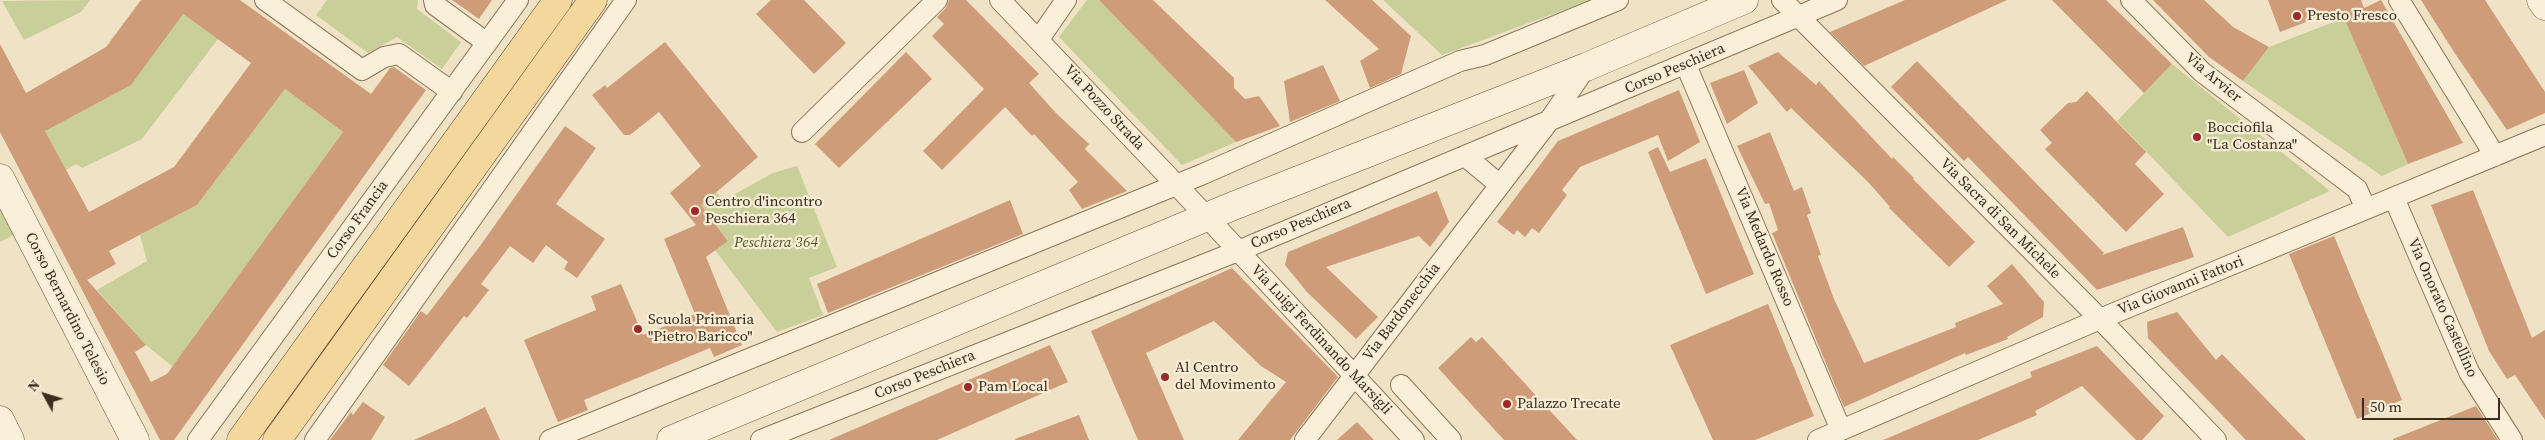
<!DOCTYPE html>
<html>
<head>
<meta charset="utf-8">
<style>
	body { margin:0 }
	#map { position:relative; width:2545px; height:440px; overflow:hidden; background:#f0e2c5; font-family:"Source Serif 4",serif }
	canvas { display:block }
	.north { position:absolute; left:20px; top:370px; width:50px; height:50px; -webkit-text-stroke:4px #f7edd5; paint-order:stroke; rotate:309deg; font-size:14px; font-weight:700; line-height:20px; text-align:center; color:#3b2c1f }
	.north::after { content:''; display:block; margin:auto; width:18px; height:22px; background:#3b2c1f; clip-path:polygon(50% 0,100% 100%,50% 72%,0 100%) }
	.scale { position:absolute; left:2362px; top:398px; width:138px; height:22px; box-sizing:border-box; border:2px solid #3b2c1f; border-top:0; padding-left:6px; font-size:15px; line-height:18px; white-space:nowrap; color:#3b2c1f; -webkit-text-stroke:4px #f7edd5; paint-order:stroke }
</style>
</head>
<body>
<div id="map">
<canvas width="2545" height="440"></canvas>
<div class="north">N</div>
<div class="scale">50 m</div>
</div>
<script>
const ctx = document.querySelector('canvas').getContext('2d');
ctx.lineJoin = 'round';
function paint(path, color) { ctx.fillStyle = color; ctx.fill(path, 'evenodd'); }
const shape = rows => new Path2D(rows.map(r => 'M' + r).join(''));
function trace(path, color, width, dash) { ctx.strokeStyle = color; ctx.lineWidth = width; ctx.lineCap = dash ? 'butt' : 'round'; ctx.setLineDash(dash || []); ctx.stroke(path); }
function write(font, color, halo, rows, align = 'center') {
  ctx.font = font + ' "Source Serif 4",serif'; ctx.lineWidth = 4.5; ctx.setLineDash([]); ctx.textBaseline = 'middle'; ctx.strokeStyle = halo; ctx.fillStyle = color; for (const [text, x, y, turn = 0] of rows) {
    ctx.save(); ctx.translate(x, y); ctx.rotate((+turn || 0) * Math.PI / 180); ctx.textAlign = isNaN(turn) ? turn : align; if (halo) ctx.strokeText(text, 0, 0); ctx.fillText(text, 0, 0); ctx.restore();
  }
}
paint(shape([
	[90,0,81,12,24,40,2,1],
	[327,0,418,0,417,9,461,42,442,69,397,37,368,53,316,15],
	[1087,0,1099,0,1236,142,1182,165,1059,37],
	[1383,0,1591,0,1442,55],
	[183,14,218,39,142,139,82,168,76,164,66,170,45,131],
	[2344,18,2408,164,2382,176,2243,81,2269,47],
	[2172,64,2330,191,2228,237,2117,121],
	[285,89,343,132,173,367,146,345,97,290,147,261,140,235,197,205],
	[797,166,837,267,809,278,823,315,777,332,715,250,728,240,701,205,716,192,724,200,773,173],
	[0,205,15,234,0,242]
]), '#c9cf99');
paint(shape([
	[141,0,240,0,371,94,390,68,394,67,426,90,174,440,160,440,0,132,0,44,26,93,106,47],
	[183,14,251,63,174,167,89,212,45,131,131,85],
	[285,89,343,132,167,374,151,382,135,352,146,345,87,280,116,264,109,251,197,205],
	[452,0,492,0,479,19],
	[771,0,804,0,846,43,814,74,756,14],
	[949,0,966,0,1039,74,1029,83,1056,113,1089,144,1085,149,1127,191,1082,209,1069,190,1078,182,1034,134,1032,136,1005,107,942,170,923,151,984,89,932,36,944,24,937,17,946,8],
	[1099,0,1153,0,1234,78,1234,88,1245,99,1259,96,1280,126,1236,142],
	[1325,0,1372,0,1411,36,1401,74,1370,88,1360,61,1379,49],
	[1905,0,2007,0,1864,66,1830,32],
	[2052,0,2106,0,2172,64,2144,93],
	[2153,0,2204,0,2233,27,2269,47,2243,81,2209,57],
	[2268,0,2361,0,2364,8,2381,0,2463,143,2408,164,2340,9,2280,32],
	[2421,0,2485,0,2545,92,2545,113,2507,130,2454,52],
	[665,42,758,157,701,205,728,241,706,257,742,345,714,357,710,348,584,400,588,410,558,422,524,340,596,310,591,296,621,284,643,335,695,314,664,239,696,225,670,193,701,166,659,112,630,135,624,135,592,95,605,85,607,88],
	[906,52,932,79,839,168,815,144],
	[1778,52,1816,85,1819,81,1892,159,1893,157,1914,178,1913,179,1975,242,1949,267,1889,208,1890,207,1869,183,1791,108,1787,112,1748,66],
	[1917,61,2104,253,2102,255,2183,227,2194,257,2097,290,1968,157,1964,161,1891,87],
	[1323,65,1340,101,1290,122,1284,81],
	[1744,70,1758,103,1727,124,1710,83],
	[1679,90,1700,142,1668,161,1658,135,1580,167,1562,190,1567,195,1539,233,1532,228,1525,237,1517,230,1514,235,1497,222,1558,141],
	[2087,91,2146,152,2135,164,2164,194,2126,232,2045,149,2052,143,2040,130,2068,103,2076,102],
	[565,126,596,148,556,204,605,239,577,278,564,269,568,262,546,245,533,263,510,246,481,284,489,290,467,318,464,316,409,386,383,365,421,311,427,315,480,246],
	[1770,132,1794,191,1802,187,1811,213,1807,215,1821,255,1818,256,1834,299,1864,363,1956,327,1955,323,2003,304,1987,286,2012,264,2044,302,2043,317,2007,337,2008,339,1966,355,1965,353,1844,407,1772,233,1778,230,1769,203,1765,204,1737,146],
	[1658,147,1670,172,1706,158,1754,274,1706,294,1648,152],
	[2473,190,2532,338,2545,330,2545,420,2515,375,2507,379,2489,351,2431,205],
	[1437,191,1449,222,1430,247,1419,236,1326,267,1378,317,1356,339,1307,292,1285,265,1288,252],
	[1010,200,1023,234,828,313,817,284],
	[2334,236,2402,400,2357,419,2289,254],
	[1232,268,1338,377,1290,440,1238,440,1286,382,1261,366,1214,321,1146,353,1184,440,1138,440,1091,331],
	[1768,304,1814,416,1755,440,1713,440,1670,345],
	[2177,312,2216,360,2222,354,2306,440,2246,440,2148,338,2147,322],
	[1471,337,1476,342,1482,337,1577,440,1504,440,1438,368],
	[1050,345,1068,382,937,440,829,440],
	[2097,346,2164,416,2142,440,2136,440,2082,386,2035,411,2037,415,1978,440,1883,440,2032,377,2030,372],
	[363,402,385,417,371,440,330,440,351,412,353,415],
	[2476,406,2498,440,2393,440,2393,439],
	[485,407,500,440,414,440,457,421],
	[1079,415,1089,440,1016,440,1015,439],
	[1357,422,1374,440,1337,440]
]), '#cf9c7a');
const street = shape([
	[265,0,362,70,384,57,399,54,452,92],
	[434,0,435,5,487,43],
	[1000,0,1207,217,1414,440],
	[1782,0,2100,319,2216,440],
	[2131,0,2202,72,2357,189,2366,209],
	[2399,0,2495,156],
	[1039,39,1066,0],
	[1686,65,1841,430],
	[802,132,937,0],
	[1465,156,1500,185],
	[2394,198,2469,372,2512,440],
	[1401,385,1451,440],
	[198,440,518,0],
	[315,440,626,0],
	[550,440,1203,174,1460,61,1485,55,1618,0],
	[761,440,1238,251,1837,0],
	[1305,440,1549,121,1586,67],
	[1818,440,2100,319,2545,135]
]);
const secondary = shape([
	[2541,0,2545,6],
	[0,178,135,440],
	[0,420,10,440],
	[671,440,1233,206,1586,67,1744,0]
]);
const primary = shape([
	[241,440,558,0],
	[277,440,593,0]
]);
trace(street, '#8c745a', 22);
trace(secondary, '#6e553e', 29);
trace(primary, '#59422f', 29);
trace(street, '#faf0d9', 20);
trace(secondary, '#faf0d9', 28);
trace(primary, '#f3d79d', 28);
for (const [x, y, r, color] of [
	[2297,16,5,"#9d282b"],
	[2197,137,5,"#9d282b"],
	[695,211,5,"#9d282b"],
	[638,329,5,"#9d282b"],
	[1165,377,5,"#9d282b"],
	[968,387,5,"#9d282b"],
	[1507,404,5,"#9d282b"]
]) { const dot = new Path2D(); dot.arc(x, y, r, 0, 2 * Math.PI); ctx.fillStyle = color; ctx.fill(dot); trace(dot, '#f7edd5', 2); }
write('15px', '#3b2c1f', '#f7edd5', [
	["Presto Fresco",2307,16],
	["Bocciofila",2207,128],
	["\"La Costanza\"",2207,145],
	["Centro d'incontro",705,202],
	["Peschiera 364",705,219],
	["Scuola Primaria",648,320],
	["\"Pietro Baricco\"",648,337],
	["Al Centro",1175,368],
	["del Movimento",1175,385],
	["Pam Local",978,387],
	["Palazzo Trecate",1517,404]
], 'left');
write('15px', '#3b2c1f', '#f7edd5', [
	["Corso Peschiera",1675,69,-23],
	["Via Arvier",2213,78,40],
	["Via Pozzo Strada",1104,108,47],
	["Via Sacra di San Michele",2000,219,45],
	["Corso Francia",358,220,-54],
	["Corso Peschiera",1301,224,-23],
	["Via Medardo Rosso",1764,247,67],
	["Via Giovanni Fattori",2181,286,-22],
	["Via Onorato Castellino",2442,308,66],
	["Corso Bernardino Telesio",67,309,63],
	["Via Bardonecchia",1402,312,-53],
	["Via Luigi Ferdinando Marsigli",1321,340,47],
	["Corso Peschiera",925,375,-22]
]);
write('italic 15px', '#4c5825', '#f7edd5', [
	["Peschiera 364",776,243]
]);
</script>
</body>
</html>
